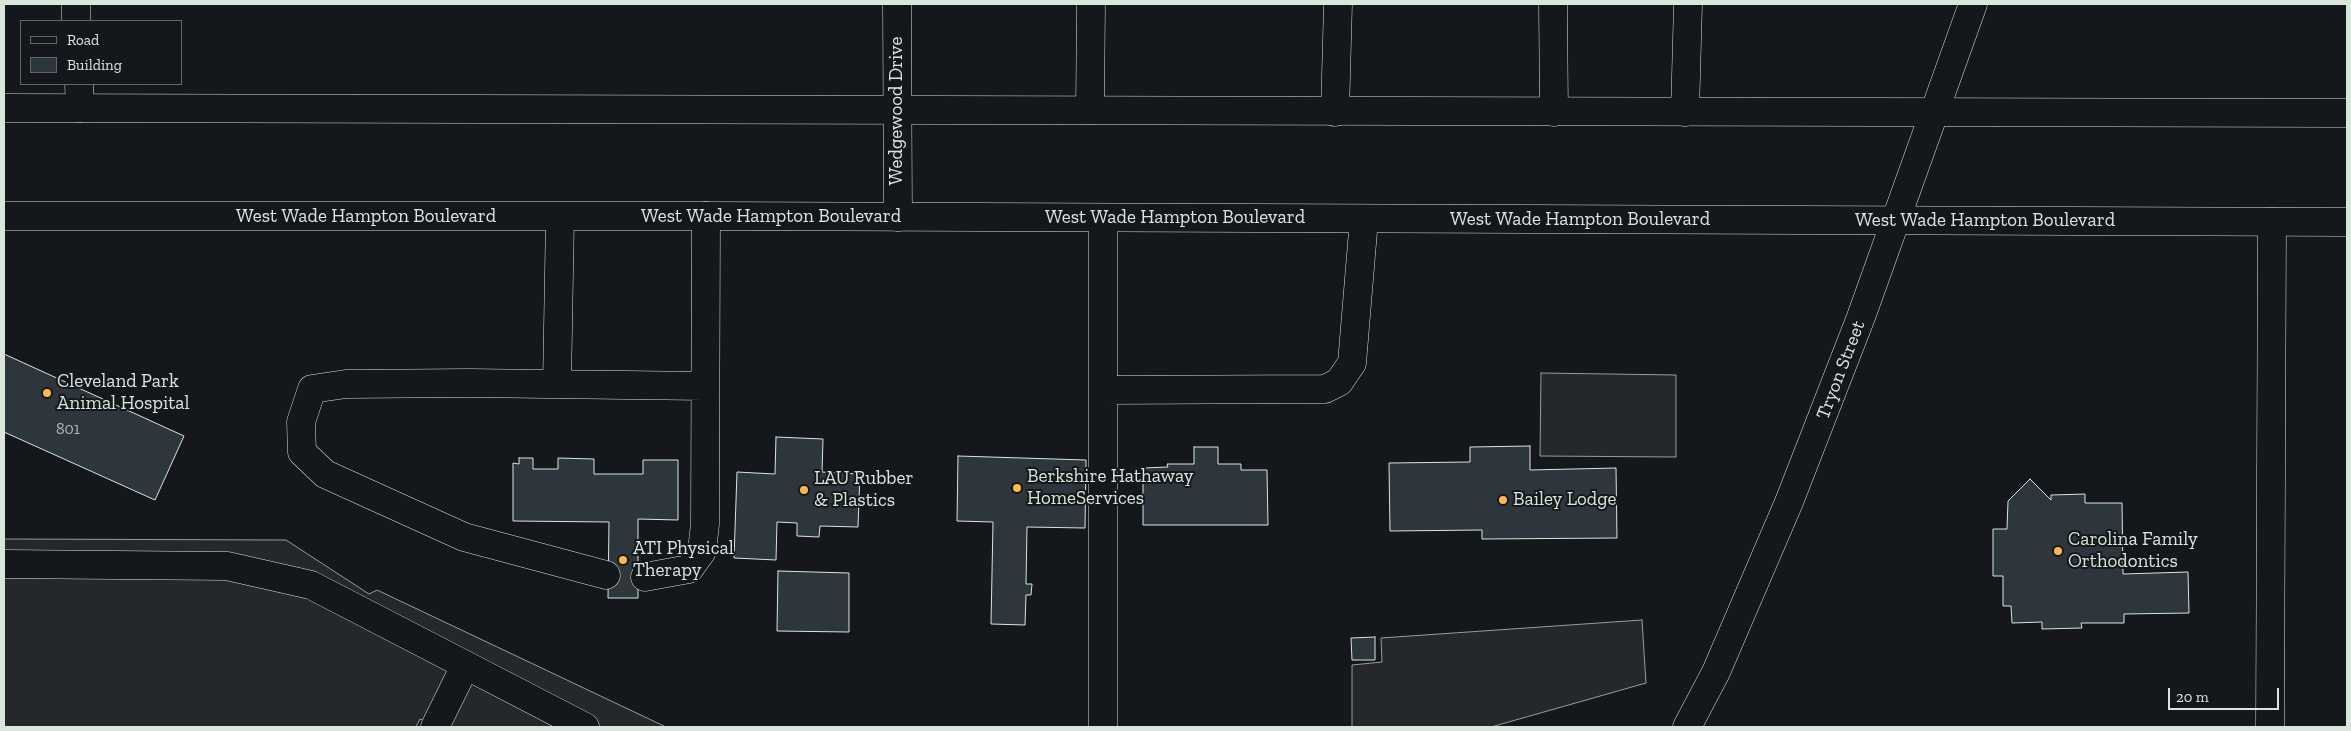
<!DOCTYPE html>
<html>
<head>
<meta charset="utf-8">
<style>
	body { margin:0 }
	#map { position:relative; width:2351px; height:731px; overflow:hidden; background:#14181c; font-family:"Zilla Slab",serif }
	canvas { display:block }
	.frame { position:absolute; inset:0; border:5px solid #d8e6dc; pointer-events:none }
	.legend { position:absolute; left:20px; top:20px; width:162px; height:65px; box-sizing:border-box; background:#14181c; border:1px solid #626a69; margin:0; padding:6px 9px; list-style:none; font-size:15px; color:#d8e6dc }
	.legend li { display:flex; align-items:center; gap:10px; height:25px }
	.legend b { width:25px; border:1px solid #626a69 }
	.scale { position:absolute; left:2168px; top:688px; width:111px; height:22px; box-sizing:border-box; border:2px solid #d8e6dc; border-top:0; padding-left:6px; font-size:15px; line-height:18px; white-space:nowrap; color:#d8e6dc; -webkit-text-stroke:4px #14181c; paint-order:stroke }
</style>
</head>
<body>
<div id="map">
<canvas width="2351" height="731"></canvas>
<div class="frame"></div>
<ul class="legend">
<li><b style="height:6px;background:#14181c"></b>Road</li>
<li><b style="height:14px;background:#2c363c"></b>Building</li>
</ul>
<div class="scale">20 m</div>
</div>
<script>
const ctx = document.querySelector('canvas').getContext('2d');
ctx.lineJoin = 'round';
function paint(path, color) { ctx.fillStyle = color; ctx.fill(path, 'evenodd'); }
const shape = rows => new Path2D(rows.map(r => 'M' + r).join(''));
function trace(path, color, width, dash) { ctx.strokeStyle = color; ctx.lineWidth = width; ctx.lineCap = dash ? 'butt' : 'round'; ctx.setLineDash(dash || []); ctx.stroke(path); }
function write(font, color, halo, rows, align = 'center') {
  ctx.font = font + ' "Zilla Slab",serif'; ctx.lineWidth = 4; ctx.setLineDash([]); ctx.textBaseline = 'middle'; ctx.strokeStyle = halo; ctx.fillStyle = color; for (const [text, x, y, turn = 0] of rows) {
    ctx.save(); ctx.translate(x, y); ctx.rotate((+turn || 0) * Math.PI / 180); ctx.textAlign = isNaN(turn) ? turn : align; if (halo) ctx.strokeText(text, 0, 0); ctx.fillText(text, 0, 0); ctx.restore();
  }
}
const parking = shape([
	[1541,373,1676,375,1676,457,1540,456,1541,373],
	[4,539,286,540,369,594,377,590,666,727,439,727,420,719,416,727,4,727,4,539],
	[1642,620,1646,683,1491,727,1352,727,1352,665,1382,662,1381,638,1642,620]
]);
paint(parking, '#24282b');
trace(parking, '#939e99', 1);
const building = shape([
	[4,354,184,436,155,500,4,432,4,354],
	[776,437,823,439,822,472,860,474,858,527,820,526,819,537,797,536,797,523,777,522,776,560,734,558,737,472,775,474,776,437],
	[1530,446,1530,470,1616,468,1617,538,1482,539,1482,530,1390,531,1389,463,1470,462,1470,447,1530,446],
	[1194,447,1218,447,1218,464,1241,464,1241,470,1267,470,1268,525,1143,525,1143,468,1168,467,1167,464,1194,464,1194,447],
	[958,456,1086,460,1085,528,1027,527,1026,584,1032,584,1031,595,1026,595,1025,625,991,624,993,522,957,521,958,456],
	[519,458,533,458,533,469,558,469,558,458,594,459,594,474,643,474,643,460,678,460,678,520,638,519,638,598,608,598,609,522,513,521,513,463,519,464,519,458],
	[2030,479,2051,500,2051,495,2085,494,2085,503,2122,503,2123,574,2188,572,2189,613,2124,614,2124,623,2081,623,2082,628,2042,629,2042,622,2012,623,2011,606,2003,606,2003,576,1993,576,1993,529,2007,529,2008,501,2030,479],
	[778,571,849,573,849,632,777,631,778,571],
	[1375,637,1375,660,1352,660,1351,638,1375,637]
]);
paint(building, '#2c363c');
trace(building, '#d8e6dc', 1);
trace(shape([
	[606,575,645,577]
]), '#313739', 28, [28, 14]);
const minor = shape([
	[76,4,76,21],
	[897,4,898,217],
	[1553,4,1554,112],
	[79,84,80,108],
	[1090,110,1091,4],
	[1335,112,1338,4],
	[1685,112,1688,4],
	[1103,218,1103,727],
	[557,384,560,217],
	[1103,390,1325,389,1339,382,1352,363,1364,219],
	[4,564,227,566,311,585,585,727],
	[606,575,464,537,325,474,302,452,301,422,312,389,346,384,469,383,704,386],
	[645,577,689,569,702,551,705,524,706,216],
	[435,727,465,666],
	[1687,727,1716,672,1789,502,1861,317,1973,4],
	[2270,727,2272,222]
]);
const major = shape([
	[4,108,2347,113],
	[4,216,706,216,2347,222]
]);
trace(minor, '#d8e6dc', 29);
trace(major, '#d8e6dc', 29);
trace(minor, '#14181c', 28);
trace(major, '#14181c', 28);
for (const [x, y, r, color] of [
	[47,393,5,"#ffb74d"],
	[1017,488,5,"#ffb74d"],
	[804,490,5,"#ffb74d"],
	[1503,500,5,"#ffb74d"],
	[2058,551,5,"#ffb74d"],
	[623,560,5,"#ffb74d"]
]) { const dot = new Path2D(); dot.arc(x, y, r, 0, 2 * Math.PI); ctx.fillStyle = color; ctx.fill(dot); trace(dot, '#14181c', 2); }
write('16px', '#adbab4', null, [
	["801",68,429]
]);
write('19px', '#d8e6dc', '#14181c', [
	["Wedgewood Drive",897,111,-90],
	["West Wade Hampton Boulevard",366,217],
	["West Wade Hampton Boulevard",771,217],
	["West Wade Hampton Boulevard",1175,218],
	["West Wade Hampton Boulevard",1580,220],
	["West Wade Hampton Boulevard",1985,221],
	["Tryon Street",1841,370,-69]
]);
write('19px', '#d8e6dc', '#14181c', [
	["Cleveland Park",57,382],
	["Animal Hospital",57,404],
	["Berkshire Hathaway",1027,477],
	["HomeServices",1027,499],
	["LAU Rubber",814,479],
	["& Plastics",814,501],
	["Bailey Lodge",1513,500],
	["Carolina Family",2068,540],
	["Orthodontics",2068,562],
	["ATI Physical",633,549],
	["Therapy",633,571]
], 'left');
</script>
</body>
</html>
